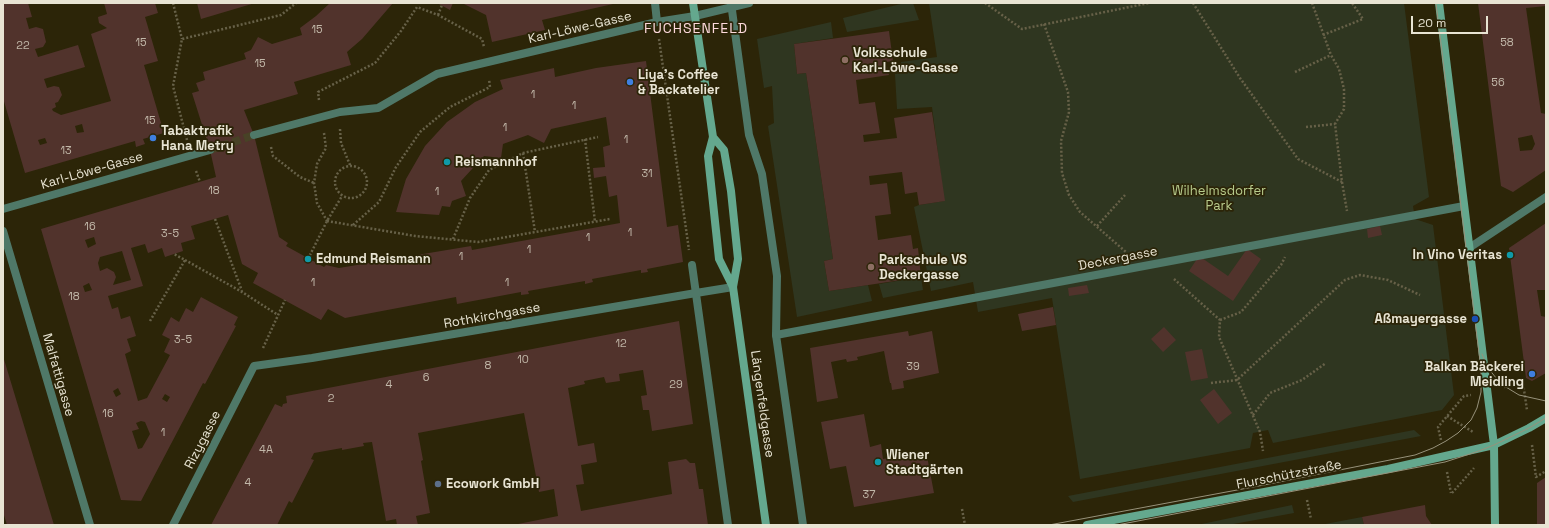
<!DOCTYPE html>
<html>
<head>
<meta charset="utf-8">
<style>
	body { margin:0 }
	#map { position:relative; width:1549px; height:528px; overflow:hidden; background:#2c2508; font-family:"Space Grotesk",sans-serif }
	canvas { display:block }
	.frame { position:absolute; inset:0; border:4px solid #e8e4d3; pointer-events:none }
	.scale { position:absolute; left:1411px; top:16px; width:77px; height:18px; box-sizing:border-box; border:2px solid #e8e4d3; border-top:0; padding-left:5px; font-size:12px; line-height:14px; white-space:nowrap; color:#e8e4d3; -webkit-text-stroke:3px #2c2508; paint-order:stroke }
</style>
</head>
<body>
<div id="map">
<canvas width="1549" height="528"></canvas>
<div class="frame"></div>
<div class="scale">20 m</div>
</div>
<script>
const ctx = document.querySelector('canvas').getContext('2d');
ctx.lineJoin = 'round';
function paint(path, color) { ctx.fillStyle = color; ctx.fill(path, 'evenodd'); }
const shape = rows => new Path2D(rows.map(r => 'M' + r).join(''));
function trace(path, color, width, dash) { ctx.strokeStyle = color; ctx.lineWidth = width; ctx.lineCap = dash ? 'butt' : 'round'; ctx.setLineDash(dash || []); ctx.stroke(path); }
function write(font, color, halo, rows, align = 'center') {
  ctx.font = font + ' "Space Grotesk",sans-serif'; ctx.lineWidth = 3.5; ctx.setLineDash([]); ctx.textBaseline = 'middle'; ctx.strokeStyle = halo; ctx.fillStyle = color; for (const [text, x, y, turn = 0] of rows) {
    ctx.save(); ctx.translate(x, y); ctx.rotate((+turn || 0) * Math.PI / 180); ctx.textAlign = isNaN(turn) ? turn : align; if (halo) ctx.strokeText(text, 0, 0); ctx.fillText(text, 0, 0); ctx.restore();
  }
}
paint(shape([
	[905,3,913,3,919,20,847,32,843,18],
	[929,3,1404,3,1429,197,1413,206,1415,219,1433,225,1454,395,1442,410,1273,443,1268,430,1253,433,1250,448,1080,479,1052,298,978,312,973,282,931,291,914,207,919,205,944,201,932,107,897,109,895,74,901,73,901,62,937,57],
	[831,22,833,38,794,44,797,74,806,73,833,259,824,261,829,291,868,285,872,301,797,317,768,126,774,123,772,86,764,88,757,39],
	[921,277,923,290,883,298,879,284],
	[1414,430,1421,436,1073,502,1068,496],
	[1292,505,1294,513,1228,525,1197,525],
	[1362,517,1364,525,1320,525]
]), '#2f3620');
paint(shape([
	[3,3,28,3,32,17,26,18,29,29,36,27,43,29,46,42,43,47,35,49,38,57,78,45,85,67,44,79,47,88,54,86,59,87,62,95,58,102,55,103,56,107,52,109,53,111,61,115,111,101,91,34,107,28,99,23,98,17,107,14,104,3,155,3,158,13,145,17,158,61,144,65,164,133,143,139,145,144,136,147,135,141,25,173,3,98],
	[82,124,84,132,77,133,75,126],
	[45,138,47,143,40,145,38,140],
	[197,3,255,3,201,19],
	[330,3,393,3,362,39,347,52,351,65,294,82,298,94,244,110,254,135,279,237,288,243,286,246,324,267,326,265,339,268,471,246,472,250,620,223,617,195,609,197,606,176,594,178,593,168,605,167,603,147,610,145,606,117,551,129,544,143,528,135,503,144,501,158,484,156,461,181,466,196,452,201,450,207,442,206,439,215,396,212,406,179,425,146,447,122,475,102,503,89,500,80,554,68,555,77,596,68,646,61,667,227,678,225,683,262,647,269,648,272,641,273,641,270,592,279,593,282,585,284,585,281,528,291,529,294,521,295,521,292,457,304,456,297,345,318,328,309,321,320,253,283,258,273,242,264,228,215,191,226,195,239,181,243,183,251,165,257,162,248,148,253,145,244,131,248,143,286,108,296,112,309,118,307,121,319,130,316,136,336,127,339,131,351,125,354,138,401,147,398,170,355,164,352,170,339,162,335,171,317,179,322,186,308,193,312,201,297,238,317,234,325,236,326,205,384,203,383,141,501,121,500,41,229,216,177,210,150,192,93,199,91,196,83,205,80,203,72,246,59,244,53,251,50,258,37,272,44,302,35,300,28,316,16],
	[94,237,96,244,88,248,85,240],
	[122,251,131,280,113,285,116,277,114,272,107,268,100,271,98,263,100,257],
	[89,283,92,290,85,292,83,286],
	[118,388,121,394,116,397,113,391],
	[165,394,170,397,167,402,162,399],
	[141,421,145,422,150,434,142,448,138,449,132,431,139,429,136,423],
	[437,3,453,3,450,10],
	[462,3,613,3,613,4,542,20,545,30,492,42,486,15],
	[1478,3,1546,3,1546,6,1526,8,1541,113,1546,114,1546,170,1513,192,1501,186],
	[1532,135,1535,144,1532,150,1520,151,1518,138],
	[889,31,893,61,886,62,889,75,856,80,859,104,875,102,880,133,863,135,864,142,897,138,894,118,932,112,945,201,919,205,917,192,905,194,902,172,869,176,870,185,887,183,891,214,875,216,878,240,911,235,913,249,918,248,921,277,829,291,824,261,833,259,806,73,797,74,794,44],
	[1546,223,1546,290,1537,290,1541,316,1546,317,1546,373,1532,381,1526,378,1509,248],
	[1380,226,1382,235,1368,238,1367,229],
	[1247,249,1261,259,1233,301,1189,271,1199,256,1228,276],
	[1087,285,1089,293,1069,296,1068,288],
	[1053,307,1056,325,1022,331,1018,314],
	[679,321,693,424,652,431,649,410,643,410,641,396,647,395,643,370,619,374,620,381,606,383,604,377,584,381,585,384,568,388,578,446,594,443,597,462,581,465,584,484,576,485,581,511,672,494,668,462,686,459,690,463,695,463,699,489,703,489,708,525,513,525,558,516,554,489,539,492,524,413,418,433,423,460,421,461,430,513,416,516,418,525,397,525,396,519,386,521,372,442,363,443,364,446,342,450,342,448,314,453,311,459,314,460,292,503,289,501,277,525,211,525,275,404,282,407,283,404,287,403,286,396],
	[1164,327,1176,340,1163,352,1151,339],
	[908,331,909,336,932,331,939,373,903,381,904,388,892,390,891,383,890,383,884,351,857,357,858,360,847,362,846,359,831,362,838,398,817,402,810,348],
	[1202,349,1208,378,1191,381,1185,352],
	[3,356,54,525,7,525,3,512],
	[1214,389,1232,413,1218,424,1200,400],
	[864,414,870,447,881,444,883,459,926,451,934,493,854,507,846,466,830,469,821,422],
	[1546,477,1546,525,1537,525,1537,483],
	[1425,505,1426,516,1432,525,1364,525,1362,517]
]), '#51332c');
trace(shape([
	[210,150,254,135]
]), '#484226', 8, [8, 4]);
trace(shape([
	[173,3,182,39],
	[985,3,1022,29,1149,3],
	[1193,3,1240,78,1298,159,1342,182],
	[1312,3,1331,55,1339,69,1344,89,1344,109,1335,124,1342,182,1347,211],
	[438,15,442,5],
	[1044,24,1068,92,1069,112,1061,141,1062,173,1069,195,1080,212,1126,252],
	[1323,35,1363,19,1352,3],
	[659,39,689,250],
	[1295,72,1331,55],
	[319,100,318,92,375,63,401,31,417,7,438,15,482,39,484,47],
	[1306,127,1335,124],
	[340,129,341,143,350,165],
	[324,133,326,148,317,164,314,183,317,203,327,221],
	[585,139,595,222],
	[187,140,173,86,182,39,281,15,296,3],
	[271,147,273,156,300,177,314,183],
	[523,153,535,232],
	'335 182a16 16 0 1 1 32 0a16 16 0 1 1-32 0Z',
	[196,171,200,182],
	[215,219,242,291],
	[327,221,415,236,478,242,610,219],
	[353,225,379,202,396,167,420,132,450,107,490,87,489,79],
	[1097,226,1125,195],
	[453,239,470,198,489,170,523,153,598,137],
	[308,259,327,221,342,196],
	[185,260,242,292,278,315],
	[1174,279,1220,320,1219,337,1260,432,1263,451],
	[1220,320,1241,312,1281,265,1285,257],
	[150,321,185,260,174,254],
	[263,348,285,300],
	[1211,383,1237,380,1345,280,1360,275,1388,280,1420,295],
	[1504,387,1523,383,1527,410],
	[1253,415,1270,393,1302,380,1326,363],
	[1447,416,1473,432],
	[1441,440,1438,427,1464,396,1471,395],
	[1532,445,1536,477,1546,471],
	[1447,472,1451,493],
	[1452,493,1474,468],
	[1307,500,1311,519],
	[962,509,965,525]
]), '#676148', 2.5, [2, 2]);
trace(shape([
	[655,3,657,22],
	[731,3,749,135,762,174,777,276,776,335,803,525],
	[692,265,728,525],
	[696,293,733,287]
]), '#4f7868', 8);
trace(shape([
	[254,135,340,112,378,108,437,74,657,22,695,16,749,3],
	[3,209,210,150],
	[3,231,90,525],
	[1469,248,1546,197],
	[776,335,1464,206],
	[173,525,254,366,312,358,696,293]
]), '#4f7868', 8);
trace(shape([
	[693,3,713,137,708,156,719,259,733,287],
	[1439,3,1494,445,1495,525],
	[713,137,724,150,731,191,738,259,733,287,766,525],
	[1087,525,1388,469,1494,445,1529,428,1546,418]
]), '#64a88e', 8);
trace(shape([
	[1482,354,1488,368,1501,384,1519,395,1546,401],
	[1049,525,1264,485,1415,455,1433,448,1446,441,1458,433,1471,420,1477,408,1481,392,1481,369,1436,3],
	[1117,525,1445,462,1476,452,1494,445,1529,428,1546,418]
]), '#97927b', 1);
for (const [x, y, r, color] of [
	[845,60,4,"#8d6e63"],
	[630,82,4,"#3f7fe0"],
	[153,138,4,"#3f7fe0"],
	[447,162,4,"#0f9aa8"],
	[1510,255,4,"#0f9aa8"],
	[308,259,4,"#0f9aa8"],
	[871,267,4,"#8d6e63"],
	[1475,319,4,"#1a4fb4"],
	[1532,374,4,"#3f7fe0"],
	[878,462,4,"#0f9aa8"],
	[438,484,4,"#5c6f8a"]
]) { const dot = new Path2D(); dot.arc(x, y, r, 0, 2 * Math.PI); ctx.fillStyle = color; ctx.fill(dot); trace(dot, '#2c2508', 1.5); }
write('11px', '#c2b8a9', null, [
	["15",317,30],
	["15",141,43],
	["58",1507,43],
	["22",23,46],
	["15",260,64],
	["56",1498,83],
	["1",533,95],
	["1",574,106],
	["15",150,121],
	["1",505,128],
	["1",626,140],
	["13",66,151],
	["31",647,174],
	["18",214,191],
	["1",437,192],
	["16",90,227],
	["1",630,233],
	["3-5",170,234],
	["1",588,238],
	["1",529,250],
	["1",461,257],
	["1",313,283],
	["1",507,283],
	["18",74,297],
	["3-5",183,340],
	["12",621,344],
	["10",523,360],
	["8",488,366],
	["39",913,367],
	["6",426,378],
	["4",389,385],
	["29",676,385],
	["2",331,399],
	["16",108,414],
	["1",163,433],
	["4A",266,450],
	["4",248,483],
	["37",869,495]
]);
write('13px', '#e8e4d3', '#2c2508', [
	["Karl-Löwe-Gasse",580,28,-13],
	["Karl-Löwe-Gasse",92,171,-16],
	["Deckergasse",1118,259,-11],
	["Rothkirchgasse",492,316,-10],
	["Malfattigasse",58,375,74],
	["Längenfeldgasse",762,404,82],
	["Rizygasse",203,440,-63],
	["Flurschützstraße",1289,475,-11]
]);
write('bold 13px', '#e8e4d3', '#2c2508', [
	["Volksschule",853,53],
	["Karl-Löwe-Gasse",853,68],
	["Liya's Coffee",638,75],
	["& Backatelier",638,90],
	["Tabaktrafik",161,131],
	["Hana Metry",161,146],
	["Reismannhof",455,162],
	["In Vino Veritas",1502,255,"right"],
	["Edmund Reismann",316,259],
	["Parkschule VS",879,260],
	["Deckergasse",879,275],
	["Aßmayergasse",1467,319,"right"],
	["Balkan Bäckerei",1524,367,"right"],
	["Meidling",1524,382,"right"],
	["Wiener",886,455],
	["Stadtgärten",886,470],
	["Ecowork GmbH",446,484]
], 'left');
write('13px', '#b7cb8c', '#2c2508', [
	["Wilhelmsdorfer",1219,191],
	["Park",1219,206]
]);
ctx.letterSpacing = '1px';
write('14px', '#fdd9dc', '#2c2508', [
	["FUCHSENFELD",696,29]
]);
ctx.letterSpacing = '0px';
</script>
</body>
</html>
